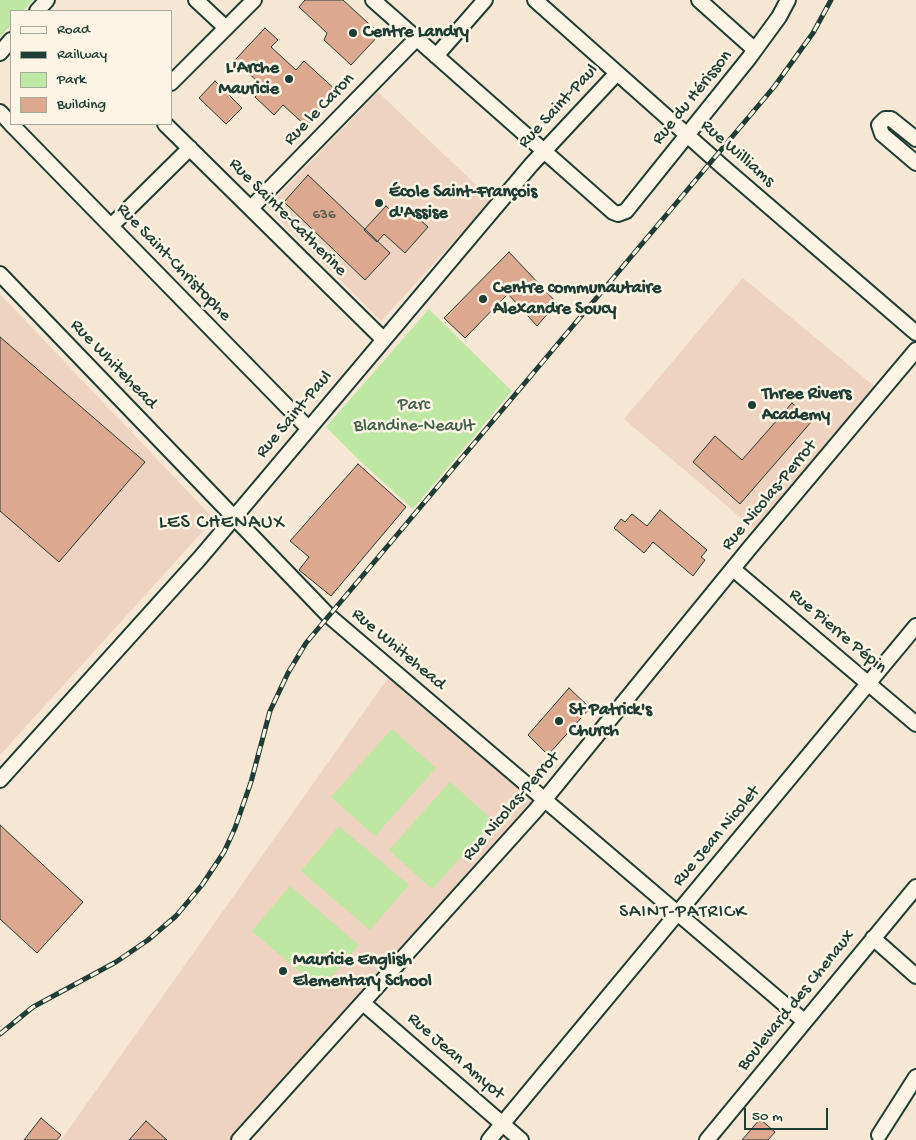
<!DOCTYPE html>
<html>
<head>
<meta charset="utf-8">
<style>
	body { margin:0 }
	#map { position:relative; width:916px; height:1140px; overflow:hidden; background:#f6e6d4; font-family:"Gochi Hand",sans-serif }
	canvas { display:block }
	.legend { position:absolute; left:10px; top:10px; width:162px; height:115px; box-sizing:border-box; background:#fcf5e5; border:1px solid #a4ab9e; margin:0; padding:6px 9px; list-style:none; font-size:15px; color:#1f3d34 }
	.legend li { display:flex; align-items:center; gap:10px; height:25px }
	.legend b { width:25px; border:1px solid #a4ab9e }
	.scale { position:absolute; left:744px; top:1108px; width:84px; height:22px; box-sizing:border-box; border:2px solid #1f3d34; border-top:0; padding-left:6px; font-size:15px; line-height:18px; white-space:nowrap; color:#1f3d34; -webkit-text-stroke:4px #fcf5e5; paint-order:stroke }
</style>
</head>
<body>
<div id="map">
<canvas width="916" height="1140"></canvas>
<ul class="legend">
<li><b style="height:6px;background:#fcf5e5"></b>Road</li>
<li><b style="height:6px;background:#1f3d34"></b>Railway</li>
<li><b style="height:14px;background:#bde7a3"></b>Park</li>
<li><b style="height:14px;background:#dca890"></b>Building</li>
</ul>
<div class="scale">50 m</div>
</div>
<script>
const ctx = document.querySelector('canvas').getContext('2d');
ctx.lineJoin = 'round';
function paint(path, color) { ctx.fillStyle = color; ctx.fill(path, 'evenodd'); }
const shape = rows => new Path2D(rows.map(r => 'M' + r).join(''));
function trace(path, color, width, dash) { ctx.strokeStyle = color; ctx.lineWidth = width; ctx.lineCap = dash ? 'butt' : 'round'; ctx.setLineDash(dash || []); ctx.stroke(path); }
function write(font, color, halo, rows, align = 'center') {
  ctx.font = font + ' "Gochi Hand",sans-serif'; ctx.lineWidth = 5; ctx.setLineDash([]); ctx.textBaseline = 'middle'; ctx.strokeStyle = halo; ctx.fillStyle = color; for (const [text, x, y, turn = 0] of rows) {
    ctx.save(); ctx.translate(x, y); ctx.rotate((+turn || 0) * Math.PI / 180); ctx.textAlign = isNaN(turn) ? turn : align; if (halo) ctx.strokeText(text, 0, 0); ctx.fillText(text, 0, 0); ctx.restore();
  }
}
paint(shape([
	[378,92,492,200,381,321,267,207],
	[743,278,879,390,759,533,624,419],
	[0,294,214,519,0,755],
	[390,675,537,803,235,1140,61,1140]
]), '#eed3c0');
paint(shape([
	[0,0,33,0,23,11,11,11,11,25,0,37],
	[429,309,512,391,413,509,360,461,326,427],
	[392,729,436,768,375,836,331,797],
	[450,782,494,821,432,889,389,850],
	[339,826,409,885,370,930,301,871],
	[290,886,359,945,321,990,252,931]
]), '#bde7a3');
const building = shape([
	[305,0,343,0,380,34,351,65,324,40,327,33,299,7,305,0],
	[265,28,278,40,271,47,296,70,304,61,338,92,306,126,283,105,274,115,255,97,264,88,235,60,265,28],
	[215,81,242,108,226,124,199,98,215,81],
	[308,175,390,253,365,280,284,202,308,175],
	[386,206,397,216,406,207,428,227,405,253,384,234,377,242,364,230,386,206],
	[509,252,557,303,537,326,508,294,465,338,444,318,509,252],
	[0,337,145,462,59,562,0,511,0,337],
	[792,403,812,421,740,504,693,462,715,436,742,460,792,403],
	[358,464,406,507,331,596,299,570,309,557,290,541,358,464],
	[660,510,707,550,701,557,705,560,693,576,653,542,644,553,614,528,621,519,625,522,632,514,647,526,660,510],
	[569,688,590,708,548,755,528,735,569,688],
	[0,825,83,902,37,953,0,919,0,825],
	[41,1118,61,1135,57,1140,24,1140,41,1118],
	[760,1119,775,1132,768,1140,742,1140,760,1119],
	[146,1121,167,1140,129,1140,146,1121]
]);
paint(building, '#dca890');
trace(building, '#1f3d34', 1);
const minor = shape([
	[196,0,226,28],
	[373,0,613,212,618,214,626,211,749,58,779,17,788,0],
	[535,0,722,166,916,333],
	[699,0,755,50],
	[37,11,47,0],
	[0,53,11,40],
	[436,56,485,0],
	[171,83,254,0],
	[0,112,11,124],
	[11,124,308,428],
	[165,124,383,339],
	[916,139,891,119,885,119,879,125,882,134,916,163],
	[251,208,416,39],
	[111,226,190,148],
	[0,274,328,615,804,1021],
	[733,569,916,724],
	[0,780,200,558,531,165,617,73],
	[873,938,916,976],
	[363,1003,521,1140],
	[879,1135,916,1077],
	[239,1140,536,810,748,550,916,350],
	[489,1140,916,626],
	[707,1140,916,887]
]);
trace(minor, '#1f3d34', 18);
trace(minor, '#fcf5e5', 14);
const rail = shape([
	[0,1034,33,1007,116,962,148,940,176,916,202,885,224,852,235,828,251,782,270,711,288,673,306,643,774,87,813,33,831,0]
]);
trace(rail, '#1f3d34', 5);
trace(rail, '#fcf5e5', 3, [9]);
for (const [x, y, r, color] of [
	[353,33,5,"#1f3d34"],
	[289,79,5,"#1f3d34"],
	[379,203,5,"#1f3d34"],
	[483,299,5,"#1f3d34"],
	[752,405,5,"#1f3d34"],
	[559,721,5,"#1f3d34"],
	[283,971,5,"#1f3d34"]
]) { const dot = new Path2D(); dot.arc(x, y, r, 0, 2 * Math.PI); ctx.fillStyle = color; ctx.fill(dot); trace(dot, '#fcf5e5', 2); }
write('15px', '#4e584b', null, [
	["636",324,216]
]);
write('bold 18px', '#1f3d34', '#fcf5e5', [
	["Centre Landry",363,33],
	["L'Arche",279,69,"right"],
	["Mauricie",279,90,"right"],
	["École Saint-François",389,193],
	["d'Assise",389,214],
	["Centre communautaire",493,289],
	["Alexandre Soucy",493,310],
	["Three Rivers",762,395],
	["Academy",762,416],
	["St Patrick's",569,711],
	["Church",569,732],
	["Mauricie English",293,961],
	["Elementary School",293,982]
], 'left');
write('18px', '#1f3d34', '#fcf5e5', [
	["Rue du Hérisson",693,98,-51],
	["Rue Saint-Paul",559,107,-47],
	["Rue le Caron",320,110,-46],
	["Rue Williams",737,154,41],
	["Rue Sainte-Catherine",287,218,45],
	["Rue Saint-Christophe",173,263,46],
	["Rue Whitehead",113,365,46],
	["Rue Saint-Paul",295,415,-50],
	["Rue Nicolas-Perrot",770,496,-50],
	["Rue Pierre Pépin",837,632,40],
	["Rue Whitehead",398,650,40],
	["Rue Nicolas-Perrot",512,807,-49],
	["Rue Jean Nicolet",717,837,-50],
	["Boulevard des Chenaux",797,1001,-51],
	["Rue Jean Amyot",455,1057,41]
]);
write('18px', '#3f5f4a', '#fcf5e5', [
	["Parc",414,406],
	["Blandine-Neault",414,427]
]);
ctx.letterSpacing = '1px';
write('19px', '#1f3d34', '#fcf5e5', [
	["SAINT-PATRICK",683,913]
]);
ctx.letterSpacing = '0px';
ctx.letterSpacing = '1px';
write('20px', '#1f3d34', '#fcf5e5', [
	["LES CHENAUX",222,524]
]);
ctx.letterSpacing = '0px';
</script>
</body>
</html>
